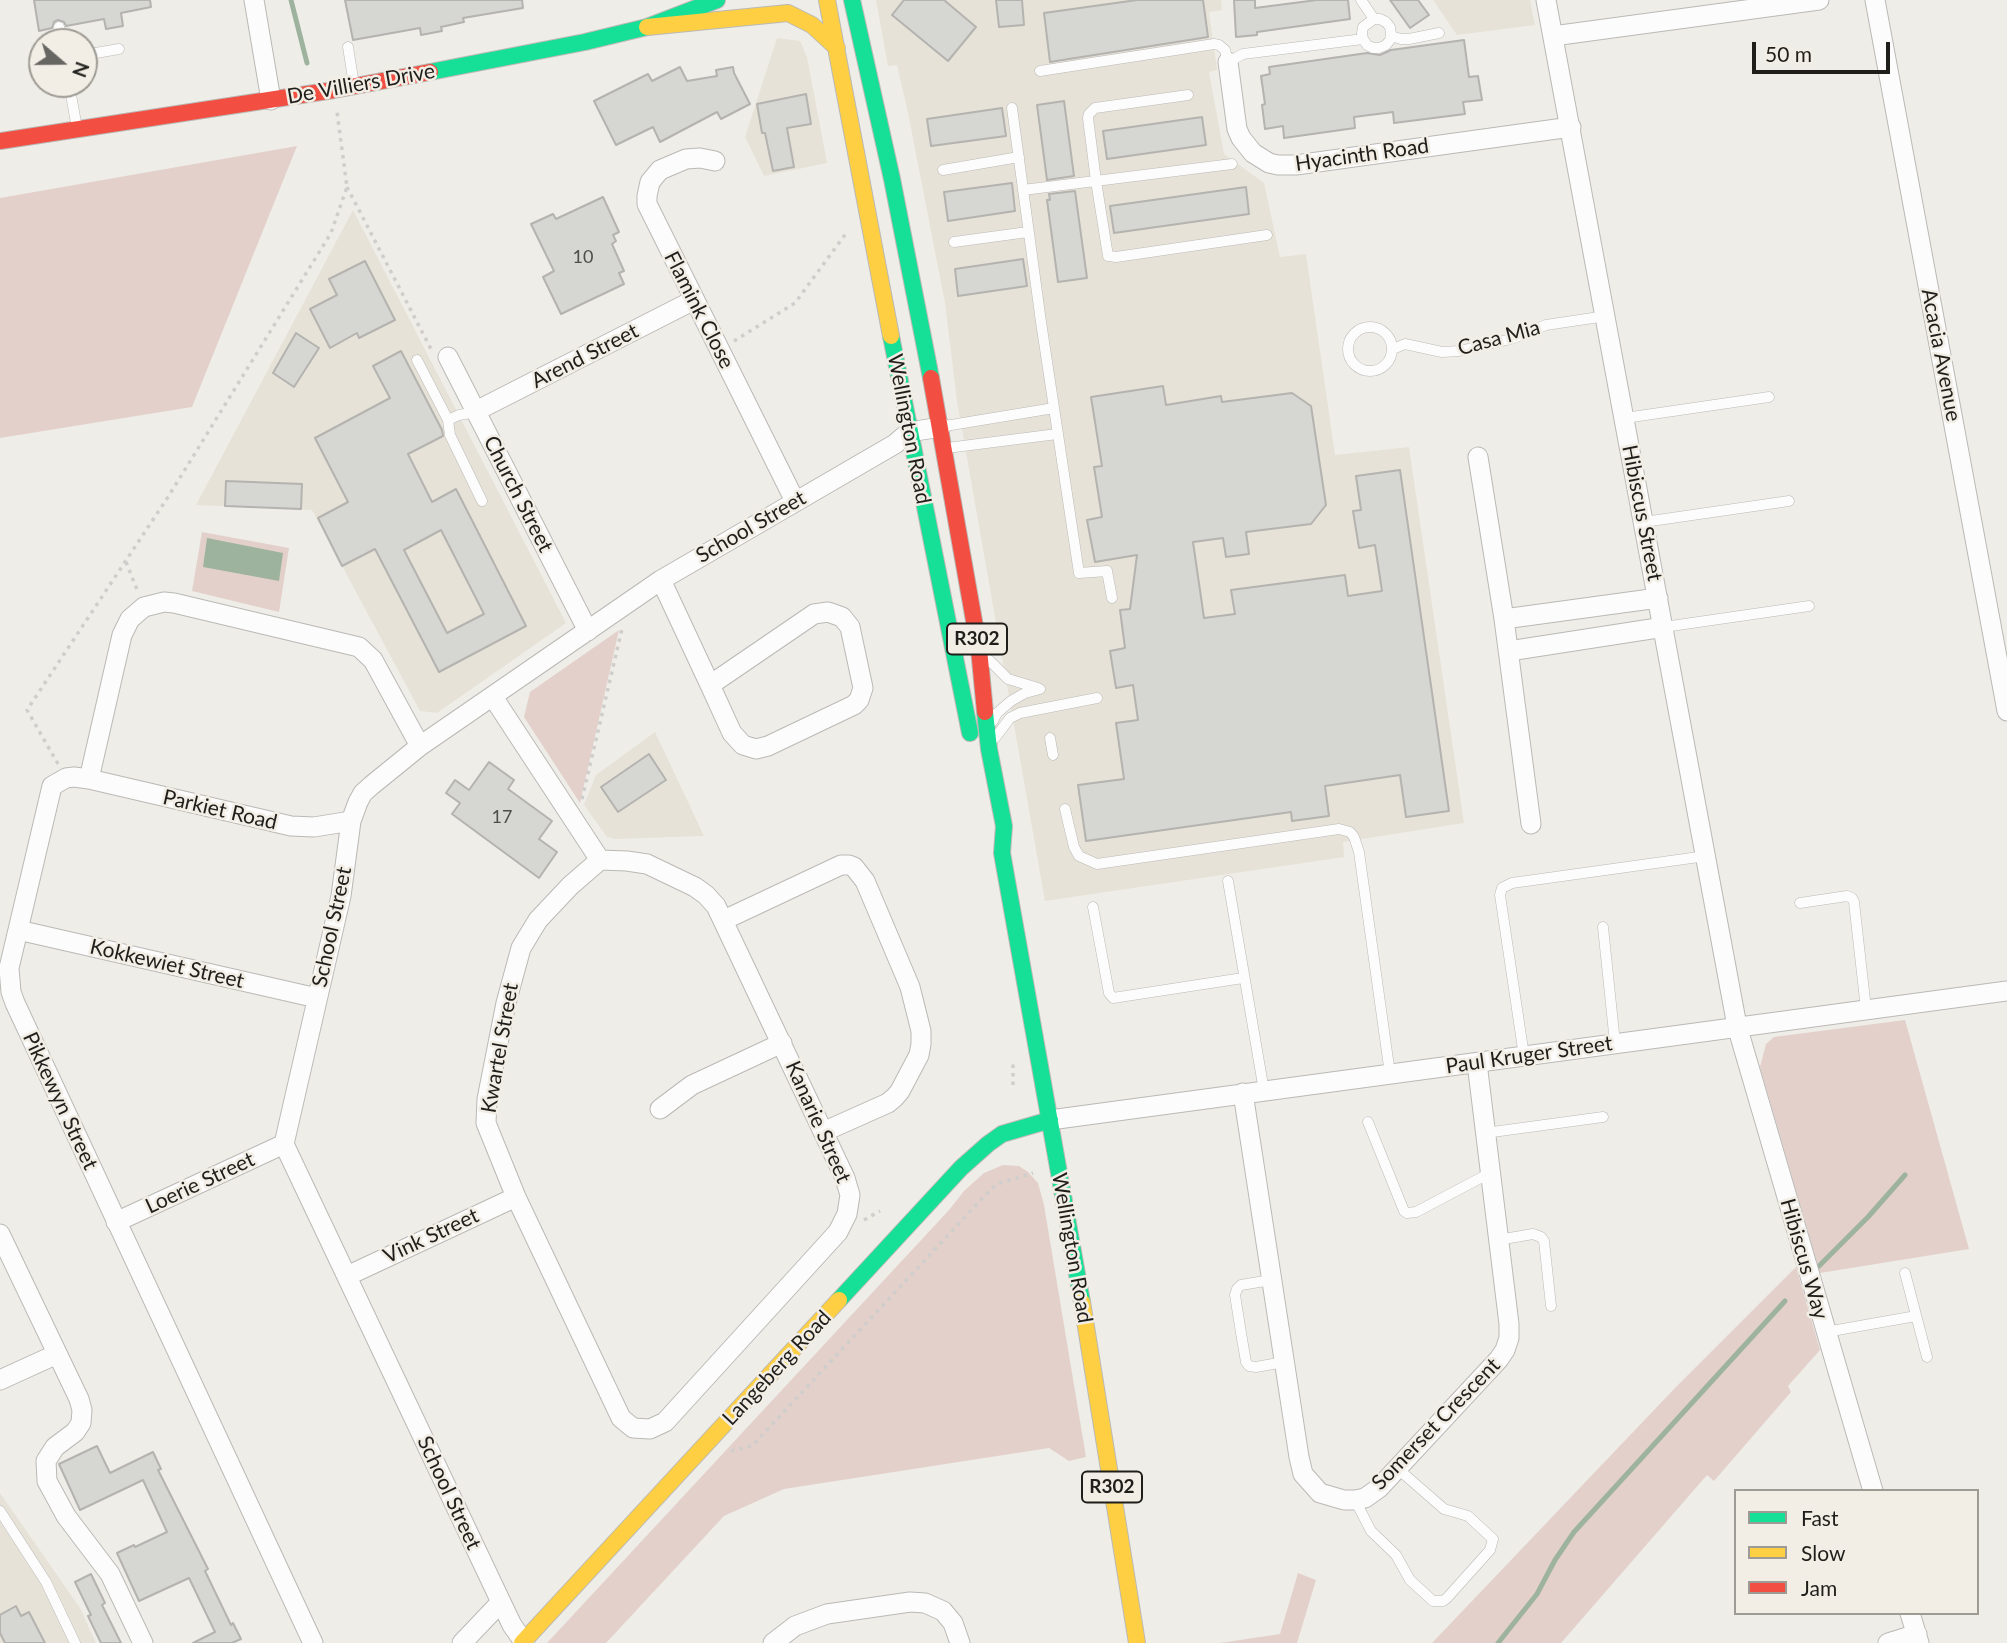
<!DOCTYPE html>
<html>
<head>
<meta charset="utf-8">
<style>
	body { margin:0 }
	#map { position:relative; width:2007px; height:1643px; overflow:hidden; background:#efede8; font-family:Lato,sans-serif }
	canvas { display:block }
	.legend { position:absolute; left:1734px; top:1489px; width:245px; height:126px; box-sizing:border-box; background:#f2eee5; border:2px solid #9e9b94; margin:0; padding:9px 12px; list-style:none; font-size:21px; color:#1f1e1b }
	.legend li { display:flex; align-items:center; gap:14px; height:35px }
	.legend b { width:35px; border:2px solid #9e9b94 }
	.north { position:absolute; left:28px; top:28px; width:70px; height:70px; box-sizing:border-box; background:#f2eee5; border:2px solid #9e9b94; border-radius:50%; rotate:110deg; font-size:19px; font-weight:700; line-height:28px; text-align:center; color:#1f1e1b }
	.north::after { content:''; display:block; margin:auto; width:24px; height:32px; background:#686663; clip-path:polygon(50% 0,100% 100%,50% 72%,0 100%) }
	.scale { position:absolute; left:1752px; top:42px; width:138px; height:32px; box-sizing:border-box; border:4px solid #1f1e1b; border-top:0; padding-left:9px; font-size:21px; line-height:24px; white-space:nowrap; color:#1f1e1b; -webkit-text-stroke:5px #f2eee5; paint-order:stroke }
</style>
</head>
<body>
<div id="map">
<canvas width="2007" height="1643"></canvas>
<ul class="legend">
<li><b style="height:9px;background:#16e098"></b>Fast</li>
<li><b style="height:9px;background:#ffcf43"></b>Slow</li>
<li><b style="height:9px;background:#f24e42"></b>Jam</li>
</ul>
<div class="north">N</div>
<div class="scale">50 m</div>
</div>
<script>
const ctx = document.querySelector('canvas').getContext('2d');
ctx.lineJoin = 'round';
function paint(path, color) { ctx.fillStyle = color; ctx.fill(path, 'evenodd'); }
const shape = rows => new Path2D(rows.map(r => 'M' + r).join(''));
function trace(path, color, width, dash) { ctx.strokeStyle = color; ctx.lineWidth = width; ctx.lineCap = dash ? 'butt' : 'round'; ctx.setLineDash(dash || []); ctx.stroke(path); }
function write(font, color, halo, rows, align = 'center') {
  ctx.font = font + ' Lato,sans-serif'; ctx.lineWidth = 5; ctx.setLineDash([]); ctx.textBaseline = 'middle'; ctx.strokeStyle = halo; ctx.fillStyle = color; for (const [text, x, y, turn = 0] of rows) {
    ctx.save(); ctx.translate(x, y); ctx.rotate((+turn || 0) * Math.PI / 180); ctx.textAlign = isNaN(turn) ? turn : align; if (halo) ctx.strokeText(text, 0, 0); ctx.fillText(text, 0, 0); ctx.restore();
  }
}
paint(shape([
	[876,0,1221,0,1222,10,1209,12,1217,70,1209,72,1224,154,1264,183,1280,257,1306,254,1335,455,1409,447,1464,823,1343,842,1344,857,1045,901,957,401,945,303,908,113,897,65,888,66],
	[1433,0,1530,0,1535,25,1457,35],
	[777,38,800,41,807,57,827,163,764,176,745,137],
	[353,210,566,623,437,713,420,711,312,510,196,505],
	[655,732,704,836,615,839,607,837,584,805,596,775],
	[0,1493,80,1608,96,1643,0,1643]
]), '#e7e2d7');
paint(shape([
	[297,146,192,407,0,438,0,198],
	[202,532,289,548,279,612,192,591],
	[619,630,580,803,524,717,530,692],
	[1905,1020,1969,1249,1820,1273,1760,1067,1766,1044,1774,1037],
	[1003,1165,1019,1166,1028,1172,1038,1183,1044,1205,1086,1457,1069,1461,1049,1448,784,1489,724,1516,606,1643,547,1643,949,1210,964,1191,984,1173],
	[1796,1267,1820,1350,1788,1386,1791,1392,1714,1481,1707,1475,1561,1643,1432,1643,1675,1388],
	[1298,1573,1316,1580,1297,1643,1220,1643,1280,1634]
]), '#e3d0cb');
paint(shape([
	[207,538,283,553,279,581,203,567]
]), '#9eb39e');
trace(shape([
	[291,0,307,63],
	[1819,1266,1868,1217,1905,1175],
	[1498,1643,1537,1594,1555,1560,1574,1532,1785,1301]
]), '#9eb39e', 5);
const building = shape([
	[34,0,150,0,151,7,121,13,123,26,106,29,104,19,66,26,64,22,58,20,54,22,52,28,39,31,34,0],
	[345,0,522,0,523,8,463,18,464,22,441,27,442,31,421,35,420,28,353,40,345,0],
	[904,0,944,0,976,27,948,61,892,15,904,0],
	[996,0,1022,0,1024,25,999,27,996,0],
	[1137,0,1203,0,1208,37,1050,62,1044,13,1137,0],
	[1234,0,1255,0,1255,8,1317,0,1348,0,1350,19,1257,32,1257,35,1236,37,1234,0],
	[1390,0,1418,0,1429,15,1410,28,1390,0],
	[1464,40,1469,77,1478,76,1482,100,1463,102,1465,114,1394,123,1393,112,1354,117,1355,128,1284,138,1283,126,1265,129,1262,105,1265,104,1261,76,1270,74,1269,67,1367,53,1380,55,1391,50,1464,40],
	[680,67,687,81,717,76,716,70,733,67,734,73,750,104,721,119,717,112,660,142,653,127,616,145,594,101,648,74,652,81,680,67],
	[806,94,811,124,787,128,794,167,773,171,765,133,762,133,757,104,806,94],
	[1064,101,1074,176,1047,180,1037,105,1064,101],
	[1002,108,1006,136,931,146,927,119,1002,108],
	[1202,117,1206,145,1107,159,1103,131,1202,117],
	[1012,183,1015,211,948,221,944,192,1012,183],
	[1246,187,1249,214,1114,233,1110,206,1246,187],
	[1075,191,1087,278,1058,282,1047,200,1050,200,1049,194,1075,191],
	[603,197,619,232,613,235,616,241,612,244,624,271,619,273,624,284,561,314,543,277,554,271,531,224,553,214,556,219,603,197],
	[1023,259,1027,286,958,296,955,269,1023,259],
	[365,261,395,320,359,338,357,333,330,348,310,309,337,295,329,279,365,261],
	[296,333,319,348,294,387,273,373,296,333],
	[401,351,442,430,443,436,408,454,432,502,456,489,526,626,439,672,375,549,342,566,318,518,348,502,315,438,390,398,373,366,401,351],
	[441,530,484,614,447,633,404,550,441,530],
	[1163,386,1166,405,1221,396,1222,402,1292,393,1311,406,1326,505,1311,524,1246,532,1249,554,1226,557,1223,538,1193,542,1204,618,1235,614,1231,590,1345,575,1348,596,1382,591,1375,545,1359,548,1353,511,1361,510,1356,476,1400,470,1449,811,1406,817,1400,775,1325,786,1329,816,1292,821,1291,812,1086,841,1078,785,1124,779,1116,723,1138,720,1133,685,1116,688,1110,651,1125,648,1120,610,1130,609,1137,555,1095,562,1087,520,1102,517,1094,467,1102,466,1091,397,1163,386],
	[226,481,302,484,301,509,225,506,226,481],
	[649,754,666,780,618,812,601,787,649,754],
	[489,762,514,780,508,789,552,821,539,839,557,852,539,878,452,814,460,803,446,793,455,780,469,790,489,762],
	[97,1446,110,1473,153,1452,161,1469,158,1470,208,1569,205,1571,231,1625,233,1623,241,1639,232,1643,193,1643,215,1632,189,1578,139,1601,117,1553,134,1545,135,1547,167,1532,143,1480,80,1510,59,1464,97,1446],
	[91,1574,105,1603,102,1605,121,1643,101,1643,88,1616,91,1615,75,1582,91,1574],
	[16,1606,21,1616,29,1612,45,1643,5,1643,0,1633,0,1615,16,1606]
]);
paint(building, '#d6d6d2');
trace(building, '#b4b3af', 2);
const lane = shape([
	[1361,0,1374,19,1380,19,1386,22,1390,27,1391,34,1390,40,1386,45,1379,48,1373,48,1367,45,1363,39,1362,33,1363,27,1374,19],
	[59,27,62,42],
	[1391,36,1401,39,1409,39,1439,33],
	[348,47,354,85],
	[84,55,119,49],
	[1040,71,1214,44,1219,45,1225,50,1228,62,1243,54,1363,39],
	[69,84,77,128],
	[1188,95,1095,108,1089,114,1088,118,1096,181,1108,256,1116,257,1267,235],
	[1012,108,1041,322,1079,573,1107,571,1112,598],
	[943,170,1019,157],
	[1023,190,1232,164],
	[954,242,1028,232],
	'1348 349a22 22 0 1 1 44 0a22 22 0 1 1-44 0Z',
	[1393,349,1405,344,1442,352,1459,351,1511,339,1546,325,1606,316],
	[417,360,448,420,450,435,482,501],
	[1625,418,1769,397],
	[448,420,459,415,476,412],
	[945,426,1054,408],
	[947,448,1057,434],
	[1644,522,1789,501],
	[1664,627,1809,606],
	[989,660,1008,679,1038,688],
	[993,721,997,713,1011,701,1025,693,1040,689],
	[995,738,1010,718,1020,713,1097,698],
	[1050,738,1053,755],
	[1065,809,1074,847,1079,856,1097,864,1339,829,1350,832,1354,837,1359,852,1390,1074],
	[1228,881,1264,1091],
	[1800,903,1847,896,1852,898,1854,902,1866,1009],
	[1093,907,1109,993,1113,998,1243,978],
	[1603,927,1615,1043],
	[1524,1056,1500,895,1502,888,1512,883,1706,856],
	[1368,1122,1404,1211,1407,1213,1416,1212,1490,1173],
	[1485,1133,1603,1117],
	[1498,1240,1533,1234,1541,1237,1544,1241,1551,1306],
	[1905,1273,1927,1357],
	[1271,1280,1241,1285,1237,1289,1235,1295,1241,1333,1246,1362,1249,1366,1256,1367,1284,1362],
	[1826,1332,1916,1316],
	[1355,1500,1371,1531,1396,1555,1410,1580,1433,1601,1443,1601,1447,1598,1490,1550,1493,1539,1468,1516,1444,1509,1397,1468],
	[0,1511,46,1582,75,1643]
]);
const street = shape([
	[254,0,271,100],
	[1546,0,1737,1026,1873,1491],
	[1875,0,2007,711],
	[1553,36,1819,0],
	[1228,62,1237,129,1241,138,1253,153,1269,163,1278,165,1296,165,1571,127],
	[715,161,700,158,686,159,660,170,650,182,647,196,647,204,795,501],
	[448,357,588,631],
	[476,411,694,300],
	[1478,457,1504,619,1531,824],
	[661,580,710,685,732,733,743,745,756,749,768,746,854,705,859,700,863,688,850,627,842,617,828,612,814,614,710,685],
	[1504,619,1658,598],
	[1509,651,1664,627],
	[493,697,600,860,570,886,538,920,521,948,506,1003,487,1099,486,1123,516,1197,621,1418,633,1428,650,1429,665,1422,838,1232,847,1214,850,1195,845,1178,716,906,706,895,695,887,647,864,627,861,600,860],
	[89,779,291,826,314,827,351,821],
	[724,920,841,865,849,865,854,867,865,881,910,987,921,1031,921,1044,919,1055,900,1091,895,1097,888,1103,823,1132],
	[18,930,317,998],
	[1243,1093,1299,1457,1303,1474,1320,1493,1344,1500,1355,1500,1365,1498,1379,1488,1499,1359,1505,1350,1509,1338,1509,1324,1477,1063],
	[660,1109,692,1085,782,1043],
	[1050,1120,2007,991],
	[116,1222,284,1144],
	[0,1234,79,1399,82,1410,81,1423,75,1432,55,1447,46,1461,47,1481,66,1516,110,1574,143,1643],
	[347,1276,516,1197],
	[0,1380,57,1354],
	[1910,1613,1919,1643],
	[524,1642,512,1625,501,1602,284,1144,341,896,351,821,358,802,363,793,372,785,420,746,661,580,895,444,909,432,941,427],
	[313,1643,15,1003,11,992,9,968,52,786,66,778,74,777,89,779,122,635,130,619,144,607,164,602,174,603,359,647,373,660,420,746],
	[462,1643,501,1602],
	[773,1643,795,1626,827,1614,910,1602,925,1603,943,1611,953,1623,960,1643],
	[1888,1643,1917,1634]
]);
const fast = shape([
	[852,0,892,179,931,378],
	[430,72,585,42,647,27,717,0],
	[891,336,970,733],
	[985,712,989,749,1004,826,1002,853,1082,1302],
	[839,1300,961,1168,988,1144,1002,1134,1050,1120]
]);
const slow = shape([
	[827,0,891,336],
	[647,27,788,13,812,25,837,48],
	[1082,1302,1137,1643],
	[522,1643,839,1300]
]);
const jam = shape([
	[0,141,334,90,430,72],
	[931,378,979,649,985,712]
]);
trace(lane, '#bab9b5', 11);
trace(street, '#bab9b5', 21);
trace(fast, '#bab9b5', 18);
trace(slow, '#bab9b5', 18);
trace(jam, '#bab9b5', 18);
trace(shape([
	[347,187,431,349],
	[734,341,795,303,847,232],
	[126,562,138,592],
	[58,764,27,710,168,497,331,233,347,187,337,112],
	[582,799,622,629],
	[1013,1085,1013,1063],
	[864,1220,880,1211],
	[731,1451,752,1446,992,1188,1000,1183,1033,1173]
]), '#cfcecc', 3.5, [3.5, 5]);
trace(lane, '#fdfcfc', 10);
trace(street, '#fdfcfc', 19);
trace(fast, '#16e098', 16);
trace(slow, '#ffcf43', 16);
trace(jam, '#f24e42', 16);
write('18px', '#4e4d4a', null, [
	["10",583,257],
	["17",502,817]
]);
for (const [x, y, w] of [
	[977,639,60],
	[1112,1487,60]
]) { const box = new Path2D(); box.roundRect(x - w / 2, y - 15.5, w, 31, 5); ctx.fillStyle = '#f2eee5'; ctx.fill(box); trace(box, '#1f1e1b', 2); }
write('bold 19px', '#1f1e1b', null, [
	["R302",977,639],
	["R302",1112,1487]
]);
write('21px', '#1f1e1b', '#f2eee5', [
	["De Villiers Drive",361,84,-10],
	["Hyacinth Road",1362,155,-8],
	["Flamink Close",699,310,63],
	["Casa Mia",1499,338,-15],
	["Acacia Avenue",1941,355,79],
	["Arend Street",585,356,-27],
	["Wellington Road",909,429,79],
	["Church Street",518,494,63],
	["Hibiscus Street",1642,513,79],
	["School Street",751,527,-30],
	["Parkiet Road",220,810,13],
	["School Street",332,927,-78],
	["Kokkewiet Street",167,964,13],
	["Kwartel Street",500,1048,-80],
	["Paul Kruger Street",1529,1055,-8],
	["Pikkewyn Street",60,1101,65],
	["Kanarie Street",818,1122,66],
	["Loerie Street",200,1183,-25],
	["Vink Street",431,1236,-25],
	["Wellington Road",1072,1248,80],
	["Hibiscus Way",1804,1259,74],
	["Langeberg Road",777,1368,-47],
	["Somerset Crescent",1436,1424,-46],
	["School Street",449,1493,65]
]);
</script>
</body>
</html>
